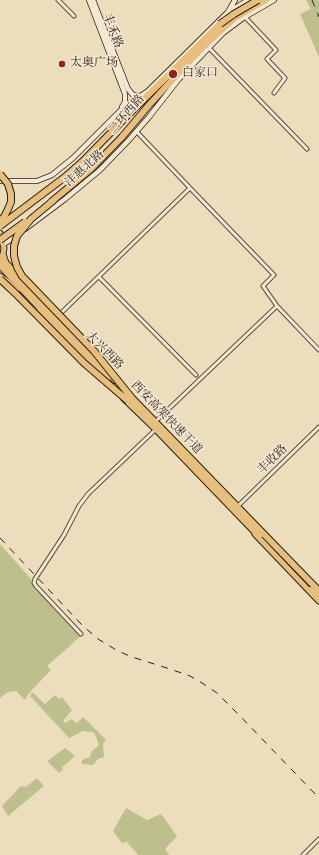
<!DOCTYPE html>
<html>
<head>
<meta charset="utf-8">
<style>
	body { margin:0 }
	canvas { display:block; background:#ecddbc }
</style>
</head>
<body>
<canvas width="319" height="855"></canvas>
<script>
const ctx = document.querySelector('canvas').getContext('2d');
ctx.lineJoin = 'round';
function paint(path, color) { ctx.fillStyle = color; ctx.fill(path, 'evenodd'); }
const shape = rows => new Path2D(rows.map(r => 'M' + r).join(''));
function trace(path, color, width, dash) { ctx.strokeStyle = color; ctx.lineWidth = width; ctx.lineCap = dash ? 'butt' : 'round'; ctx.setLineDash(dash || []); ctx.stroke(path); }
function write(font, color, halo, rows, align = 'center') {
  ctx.font = font + ' "IM FELL DW Pica","Noto Serif SC",serif'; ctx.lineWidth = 3; ctx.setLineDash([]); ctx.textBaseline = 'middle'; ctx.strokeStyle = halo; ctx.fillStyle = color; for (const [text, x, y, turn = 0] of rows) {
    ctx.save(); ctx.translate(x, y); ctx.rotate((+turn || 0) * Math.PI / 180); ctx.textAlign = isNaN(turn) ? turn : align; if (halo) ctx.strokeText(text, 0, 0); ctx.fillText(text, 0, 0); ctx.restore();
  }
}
paint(shape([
	[306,0,319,0,319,57,300,14,311,9],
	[0,544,81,636,47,666,51,670,30,692,25,700,16,691,8,692,0,698],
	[32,692,45,704,55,695,59,699,62,697,72,710,63,721,66,723,71,719,77,723,83,717,106,740,103,744,104,757,98,759,93,765,82,764,82,760,90,757,92,751,99,745,95,734,93,732,83,731,69,738,30,696],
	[65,748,75,756,62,767,63,770,59,773,47,761],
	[37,778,44,786,8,816,2,806,21,786,26,787],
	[126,808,147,820,161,814,177,836,165,849,169,855,138,855,127,842,122,843,113,831]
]), '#bdbf8d');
const street = shape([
	[58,0,74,16],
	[245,17,276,50,267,59,285,78,274,93],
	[209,48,307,149],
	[190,188,274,275,263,286,277,306],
	[99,277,196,375],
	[59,315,190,188,136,131],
	[157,420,277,306,319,350],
	[239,505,319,427],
	[81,634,36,586,34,583,35,579,64,535,79,506,88,494,154,431],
	[303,855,319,839]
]);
const secondary = shape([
	[89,0,125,94,125,102,122,107],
	[93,0,128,89,133,95,140,96],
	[228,12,235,0],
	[0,181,37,181,52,175,73,158,124,107,148,91,227,13,248,0],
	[25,229,65,199,100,170,128,141,149,117,178,80,223,33,243,18,274,0],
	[4,244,19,234]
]);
const primary = shape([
	[0,233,4,248,3,254,6,263],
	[0,276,7,281,17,291],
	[38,312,68,342],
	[255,534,319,601]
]);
const highway = shape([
	[134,109,220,24],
	[122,137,149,105,198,52,218,33,235,18,266,0],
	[0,257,115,380],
	[0,265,107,380],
	[128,394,319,591],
	[124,398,154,427,259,536],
	[311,590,319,597]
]);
trace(street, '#5e4e3e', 5);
trace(secondary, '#2e1e14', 6);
trace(primary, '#2e1e14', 7);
trace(highway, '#2e1e14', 8);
trace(street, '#f3e9d3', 3);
trace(secondary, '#f3e9d3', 4.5);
trace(primary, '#e6be7e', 5);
trace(highway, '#e6be7e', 6);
trace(shape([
	[312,0,319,17],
	[0,538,82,625,98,639,118,651,132,657,170,669,190,676,202,683,217,693,240,716,319,798]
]), '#2e1e14', 1, [7, 7]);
const highwayBridge = shape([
	[220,24,234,14,258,0],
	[0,174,8,184,11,194,11,202,8,209,4,217,0,221],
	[54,200,31,219,17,236,14,246,14,256,17,267,22,276,94,351,131,397],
	[51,202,91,169,122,137],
	[0,226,65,177,82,162,134,109],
	[0,240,25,222],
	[0,279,15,293,84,363,128,401]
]);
trace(highwayBridge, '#2e1e14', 8, []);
trace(highwayBridge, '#e6be7e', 6);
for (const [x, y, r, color] of [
	[62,64,4,"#8f2418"],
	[173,74,5,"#8f2418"]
]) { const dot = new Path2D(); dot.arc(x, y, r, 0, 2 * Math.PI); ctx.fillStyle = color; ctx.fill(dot); trace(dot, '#f3e9d3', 1.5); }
write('12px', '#2e1e14', '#f3e9d3', [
	["丰禾路",112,31,69],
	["二环西路",127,115,-49],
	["沣惠北路",85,169,-42],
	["大兴西路",104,351,46],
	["西安高架快速干道",166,418,46],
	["丰收路",273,460,-44]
]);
write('12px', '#2e1e14', '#f3e9d3', [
	["太奥广场",70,64],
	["白家口",182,74]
], 'left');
</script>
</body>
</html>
